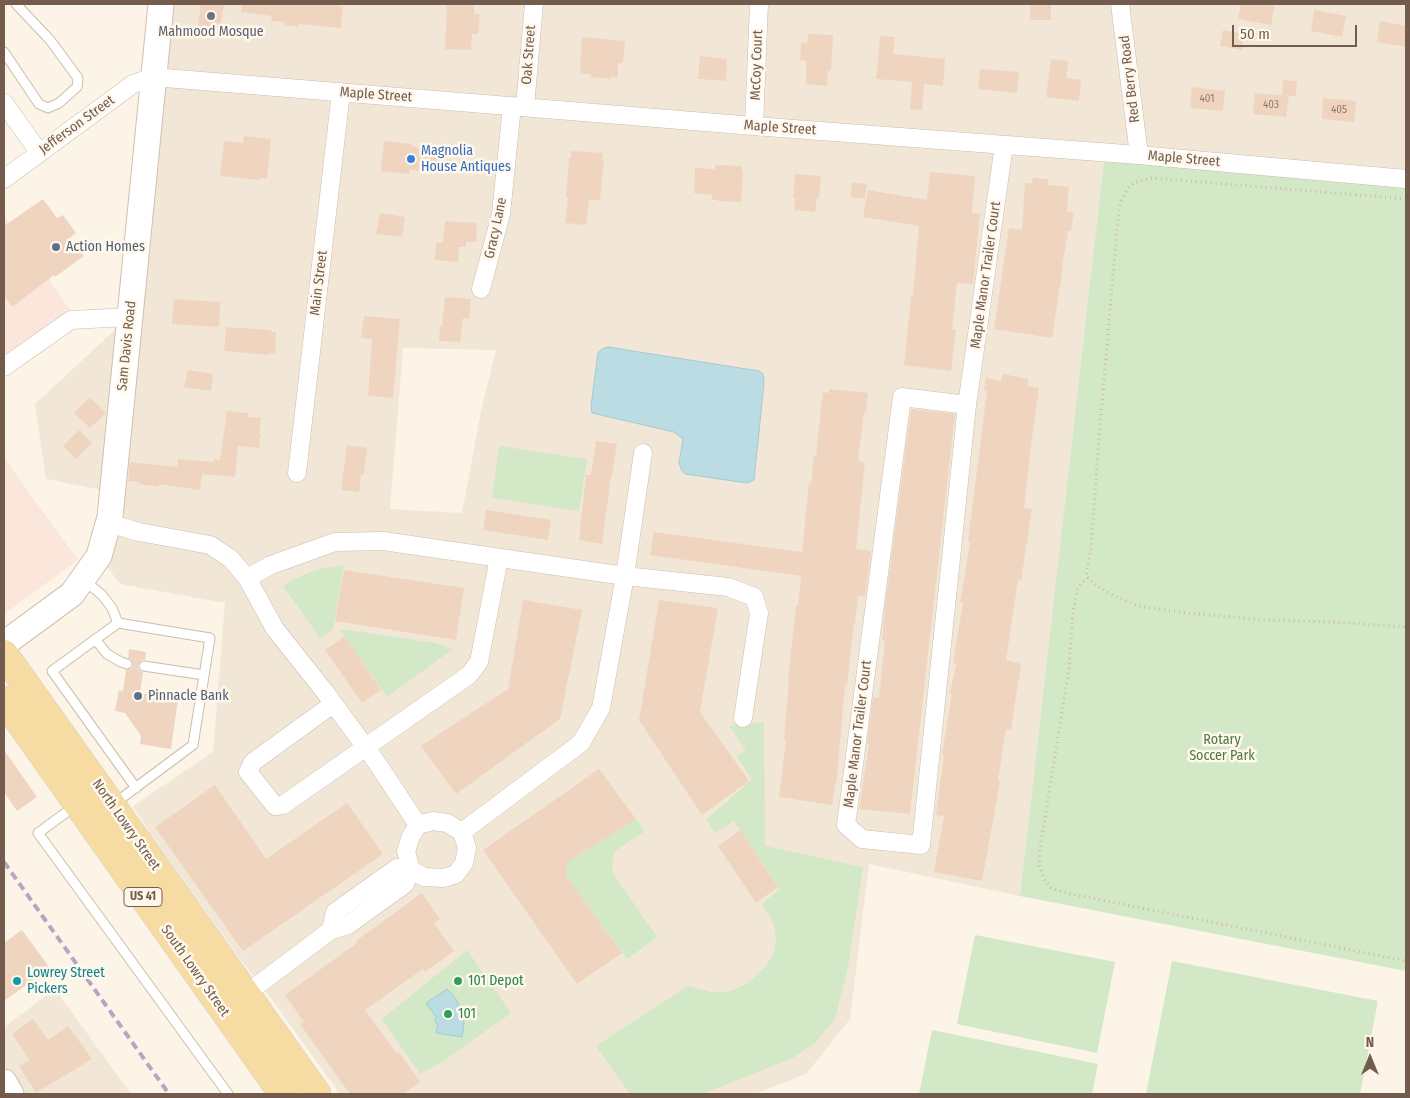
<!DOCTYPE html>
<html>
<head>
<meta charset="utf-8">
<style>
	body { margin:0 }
	#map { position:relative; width:1410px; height:1098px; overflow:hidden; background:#fbf4e7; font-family:"Fira Sans Condensed",sans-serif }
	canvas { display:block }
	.frame { position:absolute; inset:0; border:5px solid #735c4d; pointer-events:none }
	.north { position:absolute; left:1345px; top:1033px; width:50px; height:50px; -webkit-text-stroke:4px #fef8ed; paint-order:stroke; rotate:0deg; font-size:14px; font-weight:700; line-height:20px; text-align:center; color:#735c4d }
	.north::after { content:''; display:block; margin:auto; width:18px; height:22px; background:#735c4d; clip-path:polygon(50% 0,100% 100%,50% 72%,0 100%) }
	.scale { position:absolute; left:1232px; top:25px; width:125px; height:22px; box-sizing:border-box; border:2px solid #735c4d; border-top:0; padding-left:6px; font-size:15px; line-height:18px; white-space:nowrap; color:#735c4d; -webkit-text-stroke:4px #fef8ed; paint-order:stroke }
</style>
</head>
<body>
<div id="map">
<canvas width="1410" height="1098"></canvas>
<div class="frame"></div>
<div class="north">N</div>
<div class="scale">50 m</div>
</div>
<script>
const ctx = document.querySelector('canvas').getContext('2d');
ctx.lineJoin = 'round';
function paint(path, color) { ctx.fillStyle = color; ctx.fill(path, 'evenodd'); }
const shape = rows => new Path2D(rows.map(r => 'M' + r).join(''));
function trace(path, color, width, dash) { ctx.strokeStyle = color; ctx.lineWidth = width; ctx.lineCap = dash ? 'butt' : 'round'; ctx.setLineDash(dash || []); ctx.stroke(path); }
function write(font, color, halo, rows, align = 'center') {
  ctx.font = font + ' "Fira Sans Condensed",sans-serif'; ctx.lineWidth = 5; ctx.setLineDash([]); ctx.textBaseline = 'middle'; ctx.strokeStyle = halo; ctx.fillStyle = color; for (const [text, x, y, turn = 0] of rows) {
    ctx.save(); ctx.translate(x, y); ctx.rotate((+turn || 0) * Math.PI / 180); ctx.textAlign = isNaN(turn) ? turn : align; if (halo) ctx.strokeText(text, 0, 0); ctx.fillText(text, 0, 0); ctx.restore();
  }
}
paint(shape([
	[161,4,1406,4,1406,180,1104,160,1020,896,869,864,850,1019,806,1074,755,1094,340,1094,270,997,237,955,151,835,133,806,213,752,225,603,120,584,99,556,112,492,46,479,35,404,129,317],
	[403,348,496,350,481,411,462,513,390,509],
	[55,989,131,1094,4,1094,4,1027]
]), '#f2e7d6');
paint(shape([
	[4,215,72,313,4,371],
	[4,458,78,560,4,614]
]), '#fbe6db');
paint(shape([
	[1104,160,1406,185,1406,971,1020,896],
	[499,446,587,459,579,511,492,498],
	[344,565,333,629,320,638,283,586,295,579,308,573,324,568],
	[342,629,435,643,453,649,387,697,345,636,339,631],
	[764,722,765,846,863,867,848,967,835,1018,816,1042,793,1058,702,1094,630,1094,596,1046,688,986,711,992,725,992,736,989,748,983,767,965,774,952,776,941,774,926,770,916,762,904,780,889,734,821,715,833,706,819,722,806,752,779,737,757,746,750,729,726],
	[636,819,645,831,614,852,612,872,657,937,627,959,566,876,568,862],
	[975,935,1115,962,1097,1053,957,1024],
	[467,950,511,1013,442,1062,420,1074,382,1019],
	[1172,961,1378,1001,1360,1094,1146,1094],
	[932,1030,1098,1064,1092,1094,919,1094]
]), '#d2e8c6');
const water = shape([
	[608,347,759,371,763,374,764,383,754,480,747,483,685,474,681,469,679,463,683,439,674,432,592,413,591,406,598,353,602,349,608,347],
	[447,989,456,999,462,1011,464,1023,462,1037,436,1033,438,1023,435,1022,436,1017,426,1003,447,989]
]);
paint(water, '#bcdce4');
trace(water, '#a3cbd5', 1);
paint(shape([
	[201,4,224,4,219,34,197,32],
	[242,4,325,4,343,6,341,28,299,24,298,27,285,25,285,22,271,21,272,16,241,12],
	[447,4,474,4,474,14,480,14,478,34,472,34,471,50,445,49],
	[1241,4,1275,4,1271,25,1238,19],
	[1030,5,1051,5,1051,20,1030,20],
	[1314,10,1346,16,1342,37,1311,31],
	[1380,21,1406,26,1406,47,1377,42],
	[1223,30,1244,34,1242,50,1220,46],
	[808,34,833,35,831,70,828,71,827,86,806,84,806,61,800,60,801,42,807,43],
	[880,36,895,37,893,54,945,59,943,86,924,84,922,110,910,109,912,82,876,79],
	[582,37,625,41,623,63,618,63,618,77,610,77,610,79,591,77,591,74,580,74],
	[700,56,727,59,726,81,698,79],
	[1051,59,1068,61,1066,78,1081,80,1079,101,1046,97],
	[980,69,1019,72,1017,93,978,89],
	[1283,80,1297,81,1296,96,1282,95],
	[1192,87,1225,91,1223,111,1190,108],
	[1255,93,1289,96,1286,117,1253,114],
	[1323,98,1356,101,1354,122,1322,119],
	[244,136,271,139,267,179,259,178,259,180,220,176,224,141,243,143],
	[384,141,413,144,412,146,417,147,417,148,440,153,439,173,409,170,409,174,381,171],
	[571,151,603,153,602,160,604,160,600,200,589,200,586,225,565,223,568,198,566,197,569,158,571,158],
	[715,165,742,166,742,172,743,172,741,202,718,201,718,200,712,200,712,195,694,193,695,168,715,169],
	[930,172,975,176,972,213,980,214,973,284,957,283,952,329,956,330,951,371,904,365,911,296,913,296,919,226,863,217,868,190,927,200],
	[795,174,821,176,819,199,817,198,815,212,794,210,795,198,793,198],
	[1033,178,1048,179,1048,185,1069,187,1067,211,1074,212,1071,231,1068,231,1062,267,1063,267,1052,338,994,329,1009,228,1022,230,1025,183,1032,183],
	[852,182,867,184,865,199,850,197],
	[43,199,57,218,63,215,76,233,70,238,84,256,55,277,54,275,12,307,4,296,4,226],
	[380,213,405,217,402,237,376,234],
	[445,221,477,223,476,242,466,242,466,247,459,247,458,262,435,260,436,242,443,243],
	[445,297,471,299,469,319,463,318,460,342,439,341,440,326,442,326],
	[174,299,220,302,219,327,172,324],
	[364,316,400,319,393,398,368,396,372,339,361,338],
	[226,327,271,330,271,332,276,332,275,354,269,353,269,355,224,351],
	[188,370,213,374,211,391,184,387],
	[1003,374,1029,379,1027,386,1039,388,1031,446,1024,508,1032,509,1021,581,1018,580,1006,660,1021,664,1011,730,1006,729,998,780,1000,781,998,793,982,881,934,872,944,816,936,815,944,755,942,754,952,694,950,694,956,664,953,663,963,603,960,603,970,542,968,541,987,391,984,390,986,378,1001,381],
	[829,389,868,393,866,412,864,412,858,461,865,462,856,549,871,551,865,597,858,596,855,624,854,624,847,685,845,685,837,776,832,805,779,797,786,740,784,740,789,679,788,678,796,606,798,606,801,576,650,555,654,532,802,552,809,483,811,483,814,456,816,456,823,392,829,393],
	[90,397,106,413,90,428,74,413],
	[911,409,955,414,910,814,859,809,869,744,867,743,873,697,879,698,885,640,882,640,885,606],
	[227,411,248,413,248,417,261,418,259,434,261,434,259,448,238,446,235,477,202,474,200,490,159,484,159,487,139,484,139,482,128,481,130,462,177,467,178,459,213,462,214,459,220,460],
	[79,430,92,443,76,459,63,446],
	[596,441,617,444,612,476,611,476,602,544,579,540,586,475,591,475],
	[347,445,367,448,364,475,361,475,359,492,341,490],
	[486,510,551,520,548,540,483,530],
	[344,570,464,588,456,640,335,621],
	[523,600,582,610,560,719,456,794,421,746,508,689],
	[659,600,718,608,700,712,749,781,702,815,639,720],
	[345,636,381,690,362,703,325,650],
	[129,649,146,652,145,660,141,660,138,665,138,669,143,672,140,693,178,699,171,749,140,744,141,736,125,713,115,711,119,690,123,691,126,670,131,669,133,666,132,660,128,658],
	[4,750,37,797,17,811,4,792],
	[599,769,636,819,568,862,566,876,622,953,577,984,483,850],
	[215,785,266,859,347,803,383,854,243,951,155,827],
	[740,830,778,887,756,903,718,846],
	[422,893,440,919,434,923,454,951,425,972,423,969,365,1010,397,1054,399,1052,420,1082,403,1094,350,1094,300,1024,304,1022,285,995,357,943,356,941],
	[22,930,50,968,4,1001,4,943],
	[33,1019,48,1040,68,1026,92,1059,36,1093,19,1066,30,1060,12,1034]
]), '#efd5c0');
const lane = shape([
	[4,52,39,104,48,108,59,103,77,87,78,78,50,40,16,4],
	[85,581,102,595,112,608,118,623,210,638,193,745,115,803],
	[118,623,52,671,136,788],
	[95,639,107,654,121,662,127,664],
	[144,666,204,675],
	[75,806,38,833,228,1094]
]);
const street = shape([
	[1120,4,1139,155],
	[4,103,39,152],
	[525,107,534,4],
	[754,126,759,4],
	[4,179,133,84,153,77,754,126,1139,155,1406,179],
	[481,289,501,214,512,106],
	[4,367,71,320,129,317],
	[902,397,967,405,921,845,862,839,846,825,902,397],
	[967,405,1004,145],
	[297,473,341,92],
	[108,523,139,532,210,545,231,559,247,578],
	[333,704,253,762,248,772,275,806,283,805,469,675,479,662,499,558],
	[418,825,377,763,325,692,275,629,247,578,271,565,335,542,383,541,625,576,728,587,754,597,759,613,743,718],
	[462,832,581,743,601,708,625,576,643,453],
	[238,1000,331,930,348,925,405,884,409,871,411,870,424,877,444,878,456,874,464,863,467,848,462,832,447,823,433,821,418,825,411,836,406,851,411,870,409,871,397,868,335,912,331,930]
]);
const secondary = shape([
	[4,644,72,594,99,556,110,517,161,4],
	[4,1082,11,1094]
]);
const primary = shape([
	[4,654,317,1094],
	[4,700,283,1094]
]);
trace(lane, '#ccbdad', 11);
trace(street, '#ccbdad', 19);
trace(secondary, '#d1bfae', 27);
trace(primary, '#d8d1cd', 29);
trace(shape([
	[1406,199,1152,178,1144,180,1134,183,1128,188,1120,203,1117,230,1099,437,1091,548,1086,576,1097,586,1113,595,1138,606,1187,613,1263,620,1334,622,1406,627],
	[1088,578,1082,582,1078,588,1073,611,1069,668,1040,849,1039,865,1044,879,1051,888,1067,893,1406,961]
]), '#d4b8a3', 3, [1, 4]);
trace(lane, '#fff', 9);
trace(street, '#fff', 18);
trace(secondary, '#fff', 25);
trace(primary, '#f6dba3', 28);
trace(shape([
	[4,862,169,1094]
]), '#b8a5c4', 4, [8, 5]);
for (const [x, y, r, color] of [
	[211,16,5,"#6b7280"],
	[411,159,5,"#3f7fe0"],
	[56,247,5,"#5c6f8a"],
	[138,696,5,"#5c6f8a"],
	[17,981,5,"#0f9aa8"],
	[458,981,5,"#2e9e5b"],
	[448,1014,5,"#2e9e5b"]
]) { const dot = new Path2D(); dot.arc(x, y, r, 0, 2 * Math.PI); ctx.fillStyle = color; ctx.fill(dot); trace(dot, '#fef8ed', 2); }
write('11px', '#927a6a', null, [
	["401",1207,99],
	["403",1271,105],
	["405",1339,110]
]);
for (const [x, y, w] of [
	[143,897,38]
]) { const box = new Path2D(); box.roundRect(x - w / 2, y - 9.5, w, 19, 4); ctx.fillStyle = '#fef8ed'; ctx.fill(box); trace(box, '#735c4d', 1); }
write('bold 12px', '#735c4d', null, [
	["US 41",143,897]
]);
write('14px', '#5b616d', '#fef8ed', [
	["Mahmood Mosque",211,32]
]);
write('14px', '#735c4d', '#fef8ed', [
	["Oak Street",529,55,-86],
	["McCoy Court",757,65,-88],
	["Red Berry Road",1130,79,-97],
	["Maple Street",376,95,4],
	["Jefferson Street",77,125,-36],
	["Maple Street",780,128,4],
	["Maple Street",1184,159,5],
	["Gracy Lane",496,228,-78],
	["Maple Manor Trailer Court",986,275,-82],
	["Main Street",319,283,-83],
	["Sam Davis Road",127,346,-84],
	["Maple Manor Trailer Court",858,734,-83],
	["North Lowry Street",126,825,55],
	["South Lowry Street",195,971,55]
]);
write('14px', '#366cbe', '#fef8ed', [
	["Magnolia",421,151],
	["House Antiques",421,167]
], 'left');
write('14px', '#4e5e75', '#fef8ed', [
	["Action Homes",66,247],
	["Pinnacle Bank",148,696]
], 'left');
write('14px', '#527845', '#fef8ed', [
	["Rotary",1222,740],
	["Soccer Park",1222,756]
]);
write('14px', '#0d838f', '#fef8ed', [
	["Lowrey Street",27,973],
	["Pickers",27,989]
], 'left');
write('14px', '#27864d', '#fef8ed', [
	["101 Depot",468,981],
	["101",458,1014]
], 'left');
</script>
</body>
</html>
